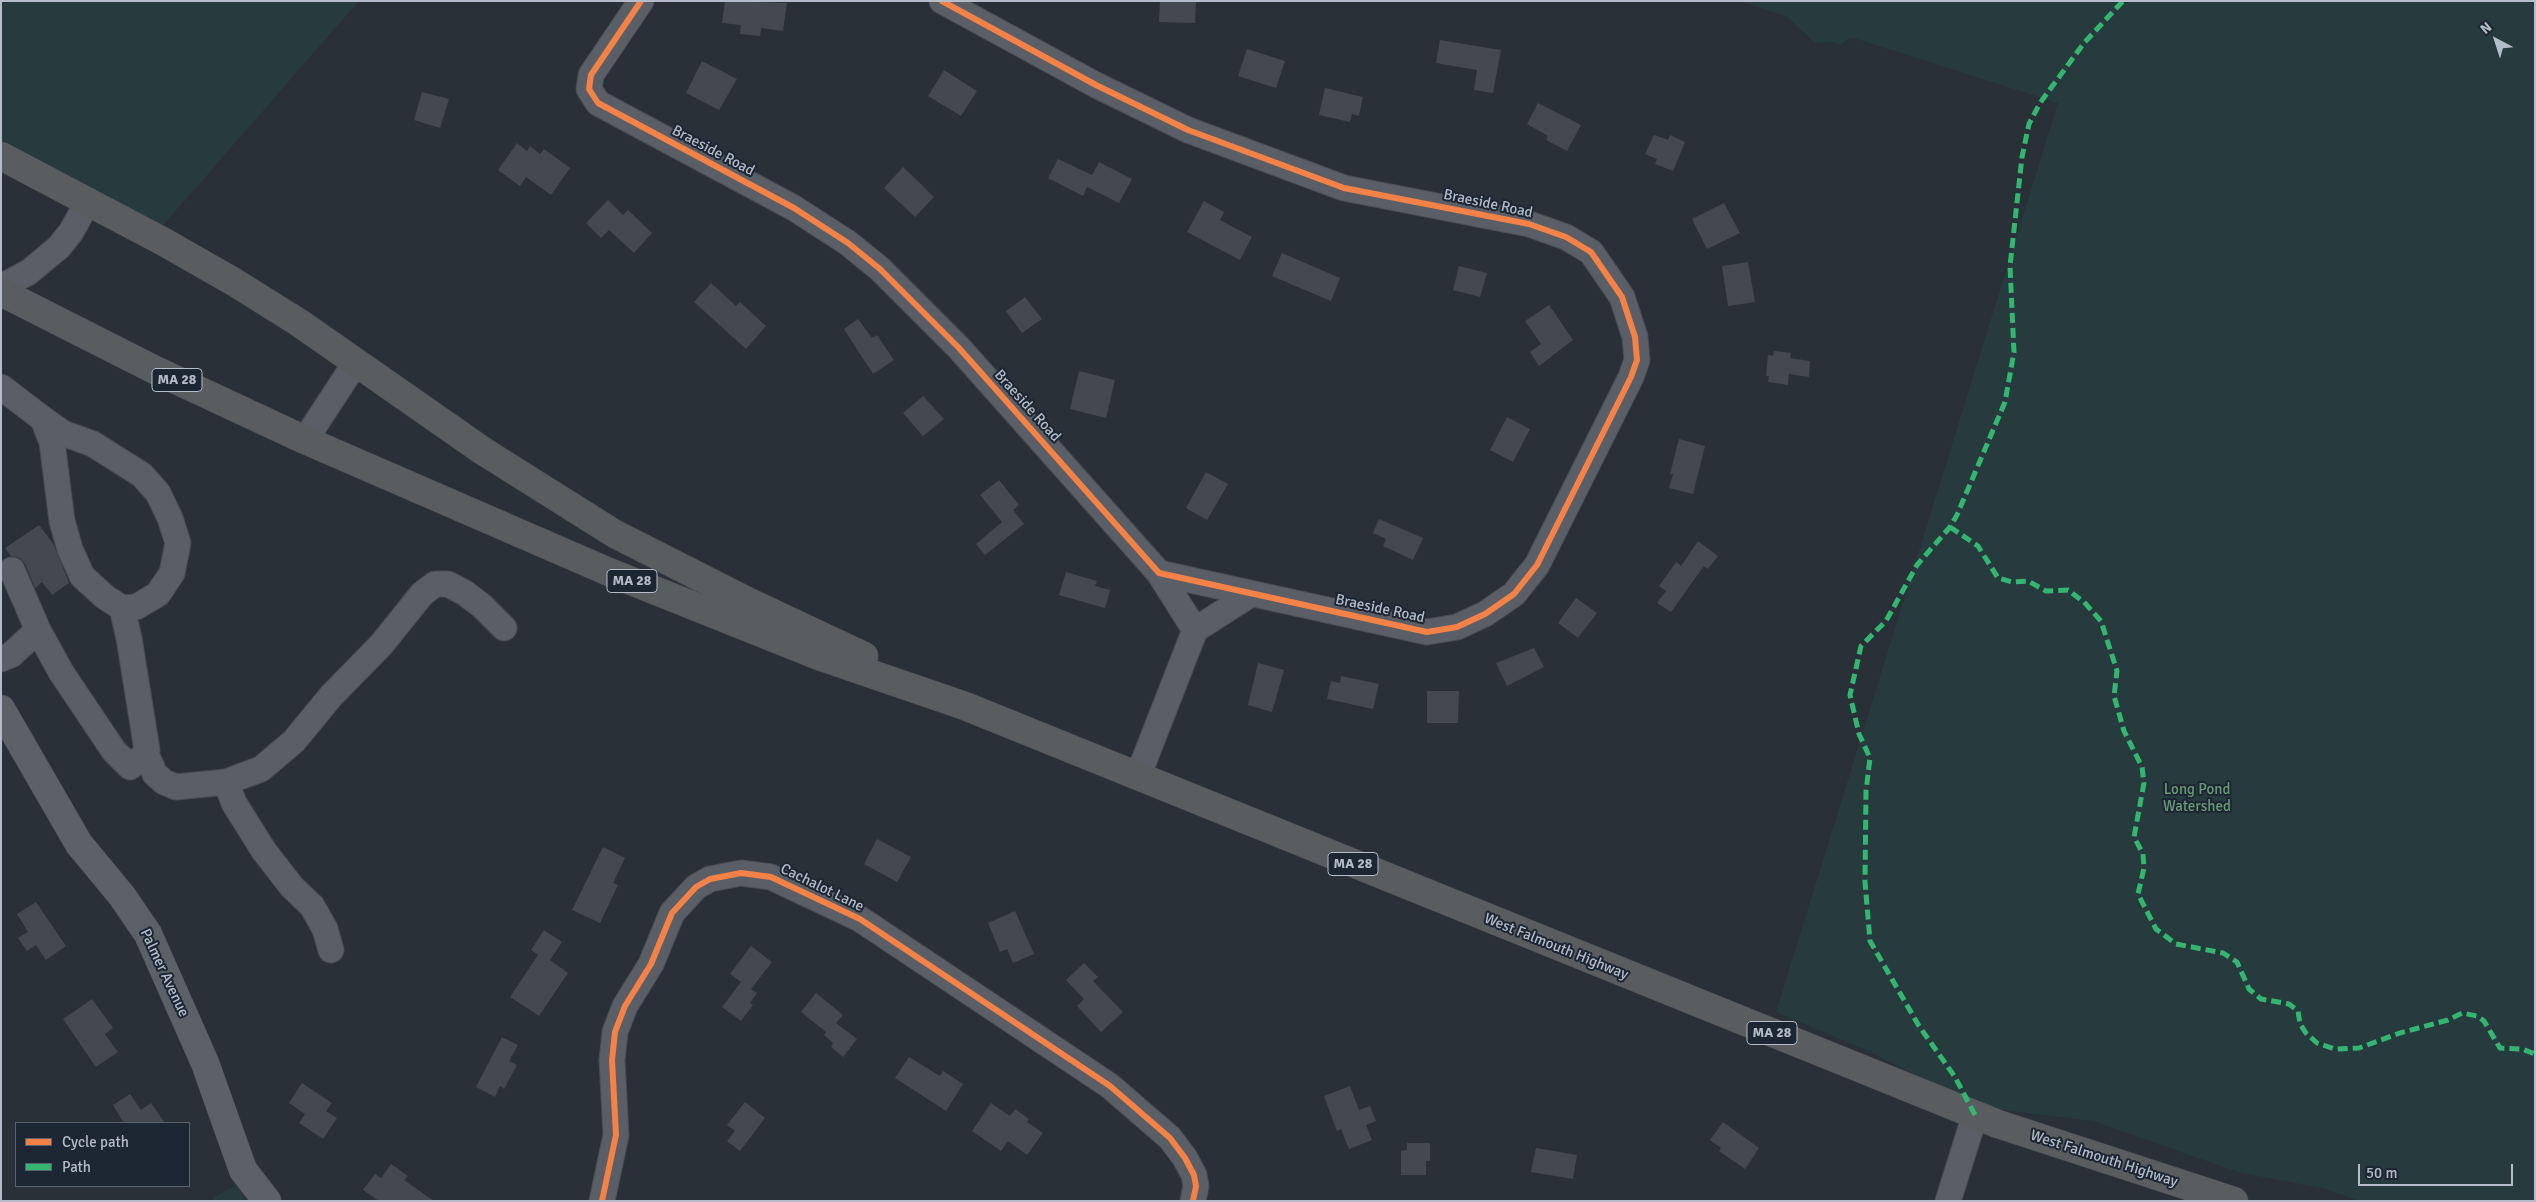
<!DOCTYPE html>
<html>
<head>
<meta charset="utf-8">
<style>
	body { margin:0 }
	#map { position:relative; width:2536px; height:1202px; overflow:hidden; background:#2a3038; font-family:Signika,sans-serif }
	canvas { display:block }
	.frame { position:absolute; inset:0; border:2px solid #b4bcc9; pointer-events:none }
	.legend { position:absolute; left:15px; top:1122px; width:175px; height:65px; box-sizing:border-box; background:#1d2633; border:1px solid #59626f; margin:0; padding:6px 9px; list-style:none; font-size:15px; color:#b4bcc9 }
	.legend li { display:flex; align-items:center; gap:10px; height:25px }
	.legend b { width:25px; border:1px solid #59626f }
	.north { position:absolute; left:2471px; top:15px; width:50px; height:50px; -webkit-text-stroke:4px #1d2633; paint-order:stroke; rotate:320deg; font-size:14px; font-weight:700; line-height:20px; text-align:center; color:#b4bcc9 }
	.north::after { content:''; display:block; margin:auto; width:18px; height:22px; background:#b4bcc9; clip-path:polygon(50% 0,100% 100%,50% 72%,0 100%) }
	.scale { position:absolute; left:2358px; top:1164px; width:155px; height:22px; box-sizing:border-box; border:2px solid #b4bcc9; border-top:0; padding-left:6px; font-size:15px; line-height:18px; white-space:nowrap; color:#b4bcc9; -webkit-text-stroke:4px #1d2633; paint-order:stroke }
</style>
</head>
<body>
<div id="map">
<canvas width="2536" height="1202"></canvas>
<div class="frame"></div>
<ul class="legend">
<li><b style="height:6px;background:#f48246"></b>Cycle path</li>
<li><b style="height:6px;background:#33b770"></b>Path</li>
</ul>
<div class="north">N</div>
<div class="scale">50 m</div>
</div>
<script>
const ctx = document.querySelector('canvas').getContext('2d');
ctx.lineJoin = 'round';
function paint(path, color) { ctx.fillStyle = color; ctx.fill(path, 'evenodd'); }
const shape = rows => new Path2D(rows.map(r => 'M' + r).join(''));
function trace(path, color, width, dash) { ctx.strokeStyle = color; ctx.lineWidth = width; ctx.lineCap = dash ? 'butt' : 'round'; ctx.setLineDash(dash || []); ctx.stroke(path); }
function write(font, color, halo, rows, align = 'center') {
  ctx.font = font + ' Signika,sans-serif'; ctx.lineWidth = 4; ctx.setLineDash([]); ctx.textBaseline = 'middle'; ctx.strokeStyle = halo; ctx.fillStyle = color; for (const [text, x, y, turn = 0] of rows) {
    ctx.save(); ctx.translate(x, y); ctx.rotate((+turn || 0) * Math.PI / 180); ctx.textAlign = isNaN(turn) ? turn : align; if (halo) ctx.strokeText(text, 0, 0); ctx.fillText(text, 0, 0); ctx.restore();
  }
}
paint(shape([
	[1,1,359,1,153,237,1,156],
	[1740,1,2535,1,2535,1201,2360,1201,2322,1188,2241,1173,2093,1121,1980,1107,1866,1050,1776,1012,2058,103,1854,38,1848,39,1841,45,1834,42,1815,43,1788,17],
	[237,1185,246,1201,212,1201,214,1197]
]), '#273a3e');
paint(shape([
	[725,1,787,3,783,31,761,28,760,36,740,34,741,25,722,23],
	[1160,1,1196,1,1195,23,1159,22],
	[1440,40,1501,50,1493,93,1474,90,1477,70,1436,63],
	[1247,49,1285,61,1276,88,1238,76],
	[702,61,737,79,719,110,686,93],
	[944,70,977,91,961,116,928,96],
	[1325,88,1363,97,1359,116,1352,114,1350,122,1319,115],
	[422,92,449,99,440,128,414,120],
	[1538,103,1581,125,1567,151,1546,140,1548,136,1527,124],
	[1654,135,1668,140,1670,135,1685,142,1673,171,1655,164,1657,159,1645,154],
	[517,143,527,151,530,146,540,154,544,149,570,168,551,195,526,177,520,186,498,170],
	[1058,159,1092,175,1099,162,1132,179,1119,203,1087,187,1083,196,1048,178],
	[903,167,934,197,915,217,884,188],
	[608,200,623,215,628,210,652,233,634,253,609,230,601,238,586,223],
	[1204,201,1224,212,1220,220,1252,237,1240,260,1187,232],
	[1724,203,1740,233,1707,249,1692,219],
	[1282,253,1340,278,1331,301,1272,276],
	[1748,262,1755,302,1728,306,1722,266],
	[1459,266,1487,273,1480,297,1453,290],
	[711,283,736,306,740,302,766,326,746,349,694,302],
	[1025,297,1042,319,1022,333,1006,311],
	[1549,305,1573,340,1539,366,1530,352,1541,344,1525,321],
	[858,319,872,338,877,335,894,360,873,374,844,329],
	[1774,351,1791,353,1790,358,1810,361,1809,377,1789,374,1788,385,1768,382,1769,376,1766,376,1768,355,1773,356],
	[1079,371,1115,380,1106,418,1070,409],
	[923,396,944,419,923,436,903,413],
	[1507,417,1530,429,1513,462,1490,450],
	[1679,439,1705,446,1693,494,1669,488,1673,474,1670,474],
	[1206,472,1228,484,1207,520,1186,508],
	[999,480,1019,505,1013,510,1024,524,985,555,976,544,1002,522,980,495],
	[1379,519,1423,538,1413,560,1383,546,1386,539,1373,533],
	[39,525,54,545,69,583,52,595,42,582,35,588,25,564,20,558,11,556,5,548],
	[1698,541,1718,556,1708,569,1704,566,1671,612,1657,603,1666,591,1659,586,1676,562,1681,566],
	[1066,572,1097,581,1095,586,1110,590,1105,608,1059,595],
	[1576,598,1597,613,1578,638,1558,623],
	[1534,648,1544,667,1507,686,1496,663],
	[1258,663,1284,670,1272,712,1248,705],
	[1341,676,1379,684,1373,709,1327,699,1331,681,1340,683],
	[1427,691,1459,691,1458,723,1427,723],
	[877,839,911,857,897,882,864,864],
	[603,847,625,858,613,883,618,885,600,923,572,910],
	[36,902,66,946,46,960,36,945,27,951,18,938,28,932,17,914],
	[1015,911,1034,954,1013,963,1007,949,1000,952,988,923],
	[544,930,562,942,550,960,568,973,539,1016,510,997,538,955,531,950],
	[751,946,772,962,751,989,757,993,750,1003,753,1005,741,1021,722,1007,741,982,730,974],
	[1084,963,1098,977,1093,981,1123,1012,1101,1032,1077,1006,1084,999,1066,980],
	[816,993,843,1015,836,1023,857,1039,843,1057,831,1047,833,1043,824,1035,826,1032,801,1012],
	[92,999,113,1028,105,1034,118,1052,96,1067,63,1019],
	[502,1037,518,1045,509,1061,517,1065,504,1089,500,1086,495,1097,476,1087],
	[909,1057,940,1076,943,1071,963,1084,946,1111,895,1078],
	[302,1083,332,1103,326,1111,337,1118,323,1139,299,1123,305,1114,289,1103],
	[1350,1086,1359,1110,1370,1106,1376,1121,1366,1125,1372,1140,1349,1149,1341,1129,1337,1131,1324,1096],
	[130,1094,141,1110,151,1103,165,1123,121,1123,123,1122,113,1105],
	[745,1102,765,1118,740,1151,727,1141,735,1131,727,1125],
	[991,1103,1010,1116,1015,1109,1029,1119,1027,1122,1043,1133,1027,1155,1008,1141,1001,1151,972,1131],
	[1723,1122,1759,1148,1745,1169,1719,1151,1721,1148,1710,1140],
	[1407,1143,1430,1143,1430,1161,1426,1161,1426,1175,1401,1175,1401,1151,1407,1150],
	[1536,1148,1577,1155,1573,1179,1531,1172],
	[391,1164,408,1176,404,1180,434,1201,379,1201,363,1190,375,1174,381,1178]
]), '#444950');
const minor = shape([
	[641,1,591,75,589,89,598,103,794,208,848,243,880,269,959,348,1159,573,1427,632,1457,627,1485,614,1514,594,1537,565,1631,377,1637,360,1635,337,1622,297,1591,252,1566,237,1529,224,1344,188,1188,130,1096,85,942,1],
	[1,287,29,272,59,247,71,232,87,203],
	[1,387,43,419],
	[305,440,356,362],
	[12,570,38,630],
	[1159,573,1195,630],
	[122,608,105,597,82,576,70,549,62,521,52,442,43,419,63,433,93,444,142,475,158,493,170,518,178,543,172,573,158,594,136,607,122,608,129,638,147,750,146,754],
	[1,659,11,655,38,630,61,672,114,751,130,767,146,754,155,774,164,782,176,787,226,782,261,769,294,741,331,696,381,645,422,594,435,584,448,584,465,593,482,606,504,628],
	[1138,776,1195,630,1251,594],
	[226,782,234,803,264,851,292,887,312,906,325,929,331,950],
	[602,1201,616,1135,612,1060,615,1032,625,1006,651,964,672,913,696,887,710,879,741,873,771,877,860,919,1110,1086,1170,1138,1185,1158,1194,1175,1196,1186,1193,1201],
	[1948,1201,1975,1115]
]);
const major = shape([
	[1,709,79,844,122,896,148,934,205,1063,243,1170,267,1201]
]);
const highway = shape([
	[1,156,164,242,234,282,298,322,483,451,615,534,747,601,864,656],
	[1,292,155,370,305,440,609,572,819,656,965,706,1998,1124,2234,1201]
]);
trace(minor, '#484c53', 27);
trace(major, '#484c55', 29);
trace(highway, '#474c53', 29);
trace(minor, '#5a5e66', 25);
trace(major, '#5c6168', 28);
trace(highway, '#5a5d60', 28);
trace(shape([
	[1950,527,1978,546,1998,578,2012,582,2028,581,2046,591,2068,590,2084,602,2101,621,2117,671,2114,696,2124,731,2142,767,2144,783,2134,837,2143,854,2144,868,2138,894,2156,929,2176,944,2223,953,2237,962,2249,989,2261,999,2289,1004,2298,1011,2300,1024,2306,1033,2317,1043,2335,1049,2359,1048,2400,1033,2448,1020,2462,1013,2477,1016,2484,1021,2500,1048,2522,1049,2535,1054],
	[1975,1115,1955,1077,1919,1026,1870,941,1865,882,1866,791,1870,758,1859,734,1850,695,1861,646,1886,621,1917,565,1950,527,1957,515,2005,402,2014,352,2010,266,2022,157,2029,124,2040,103,2084,43,2123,1]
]), '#33b770', 5, [10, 5]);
trace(shape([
	[641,1,591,75,589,89,598,103,794,208,848,243,880,269,959,348,1159,573,1427,632,1457,627,1485,614,1514,594,1537,565,1631,377,1637,360,1635,337,1622,297,1591,252,1566,237,1529,224,1344,188,1188,130,1096,85,942,1],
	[602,1201,616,1135,612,1060,615,1032,625,1006,651,964,672,913,696,887,710,879,741,873,771,877,860,919,1110,1086,1170,1138,1185,1158,1194,1175,1196,1186,1193,1201]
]), '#f48246', 6);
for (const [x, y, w] of [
	[177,380,50],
	[632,581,50],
	[1353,864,50],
	[1772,1033,50]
]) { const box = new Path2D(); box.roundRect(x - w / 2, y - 11.5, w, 23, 4); ctx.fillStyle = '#1d2633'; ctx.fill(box); trace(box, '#b4bcc9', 1); }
write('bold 14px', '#b4bcc9', null, [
	["MA 28",177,380],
	["MA 28",632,581],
	["MA 28",1353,864],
	["MA 28",1772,1033]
]);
write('15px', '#b4bcc9', '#1d2633', [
	["Braeside Road",713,151,28],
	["Braeside Road",1488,204,12],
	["Braeside Road",1027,406,48],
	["Braeside Road",1380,609,12],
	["Cachalot Lane",822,888,26],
	["West Falmouth Highway",1556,947,22],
	["Palmer Avenue",164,973,65],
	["West Falmouth Highway",2104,1159,18]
]);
write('15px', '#6b9a76', '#1d2633', [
	["Long Pond",2197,790],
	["Watershed",2197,807]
]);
</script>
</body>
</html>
